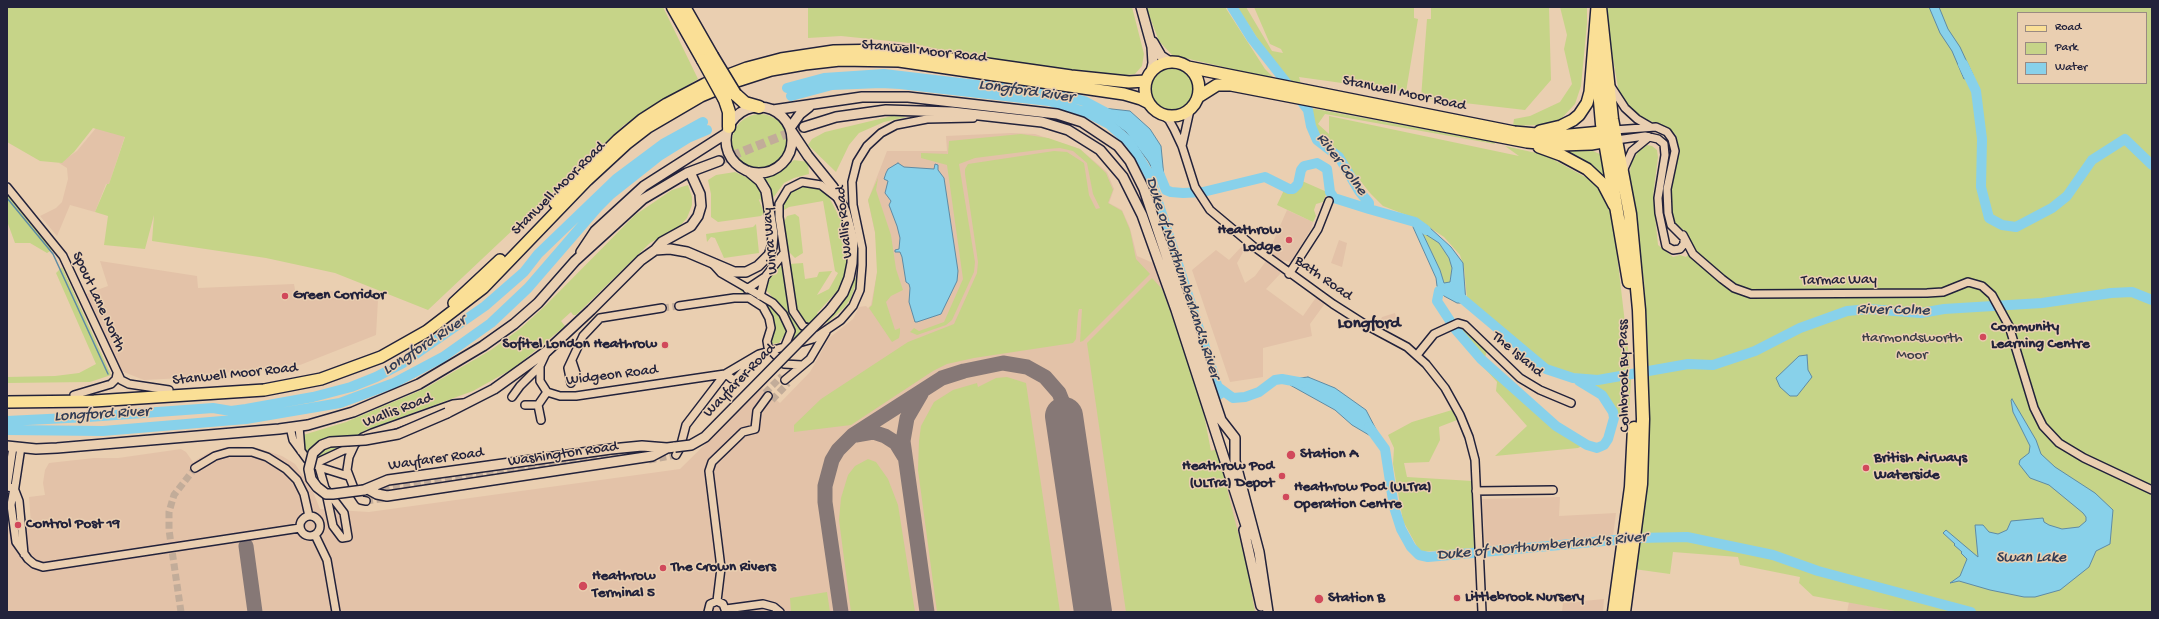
<!DOCTYPE html>
<html>
<head>
<meta charset="utf-8">
<style>
	body { margin:0 }
	#map { position:relative; width:2159px; height:619px; overflow:hidden; background:#eacfb1; font-family:"Gochi Hand",sans-serif }
	canvas { display:block }
	.frame { position:absolute; inset:0; border:8px solid #22223b; pointer-events:none }
	.legend { position:absolute; left:2017px; top:12px; width:130px; height:72px; box-sizing:border-box; background:#eacfb1; border:1px solid #9a8a82; margin:0; padding:5px 7px; list-style:none; font-size:12px; color:#22223b }
	.legend li { display:flex; align-items:center; gap:8px; height:20px }
	.legend b { width:20px; border:1px solid #9a8a82 }
</style>
</head>
<body>
<div id="map">
<canvas width="2159" height="619"></canvas>
<div class="frame"></div>
<ul class="legend">
<li><b style="height:5px;background:#fadf96"></b>Road</li>
<li><b style="height:11px;background:#c6d488"></b>Park</li>
<li><b style="height:11px;background:#88d1ea"></b>Water</li>
</ul>
</div>
<script>
const ctx = document.querySelector('canvas').getContext('2d');
ctx.lineJoin = 'round';
function paint(path, color) { ctx.fillStyle = color; ctx.fill(path, 'evenodd'); }
const shape = rows => new Path2D(rows.map(r => 'M' + r).join(''));
function trace(path, color, width, dash) { ctx.strokeStyle = color; ctx.lineWidth = width; ctx.lineCap = dash ? 'butt' : 'round'; ctx.setLineDash(dash || []); ctx.stroke(path); }
function write(font, color, halo, rows, align = 'center') {
  ctx.font = font + ' "Gochi Hand",sans-serif'; ctx.lineWidth = 3; ctx.setLineDash([]); ctx.textBaseline = 'middle'; ctx.strokeStyle = halo; ctx.fillStyle = color; for (const [text, x, y, turn = 0] of rows) {
    ctx.save(); ctx.translate(x, y); ctx.rotate((+turn || 0) * Math.PI / 180); ctx.textAlign = isNaN(turn) ? turn : align; if (halo) ctx.strokeText(text, 0, 0); ctx.fillText(text, 0, 0); ctx.restore();
  }
}
paint(shape([
	[96,128,125,136,109,184,106,184,95,212,70,205,57,236,40,216,56,208,62,202,68,179,67,168,59,163,77,151],
	[1011,133,1035,134,1080,149,1107,172,1114,189,1109,203,1122,210,1130,228,1137,256,1153,263,1185,353,1210,450,1217,449,1234,508,1248,566,1256,612,7,612,7,528,31,524,29,497,45,495,43,483,45,470,49,463,94,458,118,458,181,449,186,452,193,462,208,453,227,447,238,446,258,448,282,456,295,464,311,487,320,509,369,512,680,469,762,388,780,403,810,372,829,338,853,319,859,307,866,306,868,308,871,305,877,273,878,257,875,233,868,200,887,151,947,151,946,136],
	[1287,210,1313,222,1311,229,1291,262,1280,260,1269,251],
	[1339,240,1347,243,1342,267,1331,263],
	[1243,245,1246,247,1237,263,1245,283,1255,276,1266,261,1281,273,1266,289,1303,316,1317,296,1326,302,1310,324,1312,336,1263,348,1263,377,1230,382,1192,270,1216,250,1229,260],
	[100,261,197,276,198,288,294,284,296,295,325,294,325,290,378,300,376,335,300,365,266,366,267,370,203,374,202,377,144,380,121,371,86,294,108,286],
	[1395,313,1399,327,1388,330,1377,327,1382,317],
	[1560,497,1559,516,1616,513,1613,536,1485,547,1482,499],
	[1604,599,1603,612,1562,612,1563,603],
	[1849,602,1900,612,1847,612]
]), '#e3c2a8');
paint(shape([
	[7,7,663,7,698,79,624,125,428,310,335,273,266,258,152,241,154,215,145,249,104,245,108,216,95,212,107,184,109,184,125,137,93,128,74,152,62,163,40,161,7,142],
	[808,7,1132,7,1144,54,1142,66,1135,74,1126,75,1080,71,987,59,909,43,841,36,808,38],
	[1146,7,1225,7,1265,69,1275,79,1172,55,1159,41],
	[1237,7,1246,7,1272,51,1283,53,1281,49,1270,44,1254,7,1414,7,1414,18,1418,19,1406,92,1299,77,1301,84,1284,79],
	[1431,7,1549,7,1551,80,1525,110,1421,98,1427,19,1431,19],
	[1560,7,1587,7,1587,24,1581,86,1575,104,1560,120,1538,125,1513,126,1514,119,1530,116,1560,102,1572,84,1564,49,1567,35],
	[1604,7,2152,7,2152,612,1971,612,1818,571,1773,555,1687,537,1637,538,1634,534,1649,417,1648,348,1644,281,1629,181,1631,163,1638,152,1647,145,1652,146,1657,150,1658,157,1653,196,1658,245,1673,257,1680,255,1686,257,1694,248,1686,232,1675,223,1671,213,1670,190,1679,148,1676,135,1664,126,1645,119,1631,110,1619,93],
	[2018,13,2146,13,2146,83,2018,83],
	'1151 90a22 22 0 1 1 44 0a22 22 0 1 1-44 0Z',
	[1310,108,1494,142,1495,144,1325,114,1318,124,1329,134,1329,116,1519,156,1505,146,1545,155,1587,178,1606,195,1614,229,1630,366,1627,373,1597,376,1570,373,1548,365,1503,330,1479,315,1467,298,1464,268,1460,255,1444,237,1417,219,1383,206,1370,193,1334,148,1322,139,1312,119],
	'732 142a28 28 0 1 1 56 0a28 28 0 1 1-56 0Z',
	[892,116,907,117,884,122,859,133,849,145,836,172,808,145,812,139,825,132],
	[1021,134,1048,138,1080,149,1106,173,1113,190,1108,203,1122,211,1130,230,1136,259,1150,274,1083,341,1080,342,1082,309,1079,309,1078,313,1076,339,1073,343,974,358,947,364,933,371,851,425,794,432,794,425,821,399,908,342,954,324,977,273,978,262,965,174,965,169,968,164,1054,151,1067,152,1084,163,1089,195,1096,209,1100,208,1093,194,1087,163,1073,151,1060,148,1047,149,975,158,959,164,975,262,974,272,952,320,946,325,917,335,910,332,914,328,919,331,944,322,963,279,947,165,921,158,921,153,948,154,949,141],
	[1591,150,1604,156,1610,187,1566,154,1568,151],
	[794,160,808,162,809,174,794,178,784,183,773,198,769,183,763,178,781,172],
	[735,172,754,181,762,190,766,207,764,207,760,199,759,200,764,213,761,216,718,222,711,217,711,194,708,180,716,175],
	[878,178,876,190,891,235,896,269,903,290,891,296,886,302,895,330,900,328,900,333,899,338,892,342,869,308,872,305,877,272,875,232,868,200],
	[1302,181,1327,192,1323,202,1316,204,1314,210,1316,216,1313,222,1277,205,1284,190,1297,190],
	[688,185,692,197,692,205,687,218,679,227,650,243,576,315,573,315,571,312,561,321,565,326,514,368,473,391,366,430,343,445,319,457,315,458,307,454,304,447,303,435,346,422,424,389,491,350,521,328,544,307,635,215,672,190],
	[808,185,822,190,829,197,846,230,847,249,849,250,847,268,840,288,817,313,822,319,853,278,854,280,857,276,858,278,851,298,844,308,828,322,817,325,806,322,798,314,789,264,803,263,805,279,817,277,819,272,832,271,817,295,829,289,838,273,835,271,823,201,789,207,784,210,782,209,783,202,791,190,799,186],
	[7,194,52,250,47,253,30,243,15,243,7,221],
	[795,214,799,217,803,253,795,258,787,250,783,224,787,216],
	[756,224,759,253,724,258,715,238,711,237,707,242,706,234,753,227],
	[1422,232,1439,243,1449,258,1452,268,1450,282,1444,284,1440,270],
	[784,265,790,305,806,329,806,336,791,340,777,302,765,289,766,281,775,269],
	[62,267,111,375,90,382,7,383,7,377,55,376,79,373,96,364,56,273],
	[1152,278,1162,289,1186,355,1202,404,1211,451,1217,449,1247,568,1255,612,1126,612,1087,343],
	[742,287,774,308,779,314,787,331,779,343,772,344,771,341,773,320,769,308,760,299,740,291],
	[1457,326,1467,329,1487,349,1485,358],
	[1453,329,1500,381,1565,435,1582,446,1578,448,1495,456,1527,426,1496,391,1497,382,1451,331],
	[1007,377,1026,383,1060,612,937,612,918,470,919,441,921,426,934,402,953,390,977,383,978,387,996,378],
	[1631,379,1629,413,1616,415,1605,395,1591,385],
	[1452,410,1457,420,1439,427,1440,440,1429,462,1404,463,1407,477,1472,481,1474,548,1420,552,1403,521,1393,464,1394,448,1388,435,1412,422],
	[868,459,876,462,888,479,898,505,915,612,851,612,839,520,841,498,848,475,855,466],
	[1686,539,1772,557,1817,573,1965,612,1900,612,1813,596,1799,583,1800,577,1740,565,1738,557,1673,552,1670,574,1634,569,1638,540],
	[827,592,830,612,791,612,790,598]
]), '#c6d488');
const water = shape([
	[1929,7,1939,7,1948,29,1960,47,1973,75,1964,79,1952,51,1940,33,1929,7],
	[1103,108,1130,111,1150,129,1161,146,1164,177,1158,179,1148,161,1126,132,1101,114,1103,108],
	[898,163,904,167,934,169,935,164,938,165,938,170,944,178,958,271,957,281,941,314,917,322,915,322,909,302,910,288,909,284,906,282,902,257,900,252,895,252,895,250,899,249,900,238,897,226,889,205,891,201,885,193,888,181,884,179,886,173,888,169,898,163],
	[1415,218,1429,227,1451,247,1463,263,1466,303,1457,303,1444,296,1437,286,1436,278,1413,227,1415,218],
	[1422,232,1439,243,1449,258,1452,268,1450,282,1444,283,1440,270,1422,232],
	[1807,355,1808,370,1812,377,1797,396,1790,396,1780,387,1776,378,1799,356,1807,355],
	[1308,377,1335,388,1366,410,1379,435,1374,438,1352,425,1335,410,1290,385,1291,379,1308,377],
	[2012,399,2036,440,2041,454,2055,467,2095,493,2113,510,2110,544,2096,551,2089,567,2060,590,2035,597,2024,597,1990,590,1959,581,1950,583,1960,576,1967,559,1961,553,1962,552,1954,545,1955,544,1943,533,1946,530,1978,557,1975,525,1983,525,1989,532,1998,534,2007,530,2011,521,2043,518,2044,522,2049,525,2062,529,2079,527,2086,521,2086,517,2083,513,2049,485,2030,478,2019,464,2020,460,2029,453,2030,446,2013,412,2011,400,2012,399]
]);
paint(water, '#88d1ea');
trace(water, '#5f8ba4', 1);
trace(shape([
	[7,198,53,254,108,374]
]), '#5f8ba4', 1.5);
trace(shape([
	[1232,7,1252,39,1308,110,1311,126,1317,140,1339,157,1359,191,1369,203,1369,209,1415,222,1426,230],
	[1963,64,1976,91,1982,139,1981,187,1989,218,2002,225,2016,227,2052,208,2067,196,2092,160,2125,139,2152,165],
	[787,88,824,78,884,74,1061,95,1084,101,1114,117],
	[791,96,832,85,881,83,900,84,1049,101,1088,113,1109,124,1130,143,1149,174,1220,394],
	[1156,166,1166,190,1171,192,1183,193,1203,192,1265,177,1289,189,1293,189,1298,184,1301,170,1304,166,1317,163,1327,169,1330,192,1334,198,1369,209],
	[1452,289,1439,291,1437,301,1456,330,1481,359,1556,426,1587,445,1597,448,1604,445,1608,439,1614,418,1613,412,1602,395,1579,381],
	[1459,292,1459,296,1546,369,1573,378,1598,380,1688,364,1713,365,1755,351,1800,328,1847,311,1869,309,1921,313,1944,309,2042,303,2111,293,2132,292,2152,300],
	[1218,387,1233,398,1245,397,1259,392,1275,380,1282,379,1304,383],
	[7,421,88,417,213,408,231,411,246,409,313,397,351,387,376,377,403,363,485,306,524,272,538,254,616,179,663,144,703,122],
	[1369,427,1385,449,1394,507,1401,529,1411,547,1419,555,1428,557,1637,538,1687,537,1773,555,1818,571,1971,612],
	[7,430,103,431,246,419,340,403,394,383,443,357,491,323,528,288,598,207,611,194,659,156,688,138,707,130]
]), '#88d1ea', 10);
trace(shape([
	[921,394,907,418,903,441,927,612],
	[856,435,873,432,885,436,896,443,904,456],
	[246,546,255,612],
	[841,612,825,502,825,486,832,460,838,450,853,435,942,378,964,371,1003,363,1027,367,1045,377,1059,393,1063,403,1064,416]
]), '#867876', 15);
trace(shape([
	[1064,416,1093,612]
]), '#867876', 38);
trace(shape([
	[662,308,679,306],
	[765,393,782,376],
	[772,400,788,383],
	[649,460,676,455],
	[372,489,651,449],
	[366,501,387,498],
	[181,612,169,530,169,512,174,495,195,468]
]), '#c2ac99', 7, [7, 3.5]);
trace(shape([
	[719,161,804,127]
]), '#c2ac99', 9, [9, 4.5]);
const street = shape([
	[1612,88,1625,108,1637,119,1649,126],
	[1162,114,1169,120,1174,129,1182,146,1195,187,1210,210,1253,246,1333,304,1366,325,1407,347,1426,364,1445,388,1460,415,1469,437,1475,460,1482,612],
	[1614,130,1656,127,1667,132,1672,139,1675,151,1667,189,1668,213,1671,225,1684,238,1684,244,1680,249,1673,250,1666,246,1659,213,1658,198,1665,155,1664,144,1658,139,1645,136,1616,140],
	[1182,146,1190,110],
	[1623,171,1632,151,1649,137],
	[7,187,63,256,121,380,129,384,169,390],
	[1683,235,1693,254,1722,279,1734,288,1751,294,1927,293,1943,292,1968,282,1982,286,1992,295,2009,326,2034,408,2043,426,2059,443,2084,458,2152,490],
	[712,263,721,273,773,303,783,314,791,331,785,346],
	[1289,274,1318,229,1329,201],
	[747,289,765,277,784,253],
	[760,296,765,277],
	[679,306,734,298,749,298,763,307,769,318,771,328,767,341,768,347,784,364,802,365],
	[814,330,803,326,793,311,779,217,779,204,788,189,802,182,821,185,839,199],
	[547,351,540,366,540,381,547,392,560,396,576,396,725,374],
	[1417,355,1434,334,1458,323,1465,325,1520,378,1540,390,1571,403],
	[726,374,732,379,736,379,756,358],
	[785,380,810,359,826,332],
	[571,383,568,368,583,336,600,318,662,308],
	[571,383,576,373,572,361],
	[74,395,111,384,116,379,117,374],
	[512,397,520,386,540,366],
	[525,405,538,405,547,392],
	[538,405,541,420],
	[299,426,301,451],
	[290,427,293,440,307,459,319,467,348,476],
	[13,447,7,487,14,488],
	[676,455,680,448,686,425,725,374,759,354,813,339,841,320,853,306,860,290,862,265,862,248,853,205,852,182,857,162,867,146,881,133,896,125,927,119,973,118],
	[314,464,344,450,352,450],
	[319,467,325,488],
	[195,468,215,456,229,452,252,452,267,457,286,469,297,480,304,494,309,516],
	[14,488,11,505,16,542,28,559,34,564,43,567,300,528],
	[14,488,19,501,24,554],
	[325,488,344,513,348,537,342,538,333,526,325,488],
	[1476,491,1553,490],
	[14,493,21,447],
	[366,501,361,500,355,491,347,470,349,457,355,444,363,437,372,433,453,404,463,403],
	'300 526a10 10 0 1 1 20 0a10 10 0 1 1-20 0Z',
	[315,535,327,560,336,612],
	[717,601,721,568,709,471,712,462,743,432,755,429,757,411,768,396],
	[726,609,763,604,774,607,780,612],
	[708,612,710,604,717,601,723,604,726,612]
]);
const secondary = shape([
	[1141,7,1152,47,1153,63,1151,72],
	[1153,42,1161,56,1170,62],
	'726 140a33 33 0 1 1 66 0a33 33 0 1 1-66 0Z',
	[773,110,862,97,908,97,1057,114,1082,122,1118,146,1130,161,1144,189,1221,420,1235,438,1235,461,1259,552,1268,612],
	[804,127,836,117,886,110,952,112,1042,122,1068,130,1100,150,1123,177,1142,215,1176,310,1249,535],
	[790,128,800,114,809,107],
	[792,132,808,156,833,187,845,211,853,240,852,263,849,278,843,293,830,310],
	[655,250,662,242,691,226,698,216,701,206,700,194,690,172],
	[581,252,595,231,644,186,727,133],
	[447,413,494,389,547,351,591,310,641,260,655,250,670,249,687,252,734,272,746,272,758,266,769,255,772,247,773,234,766,191,760,181,748,171],
	[7,446,36,449,57,448,279,429,308,425,353,412,419,384,483,346,514,324,538,303,575,261,643,199,687,173,719,161],
	[368,489,377,494,387,496,652,456,667,448],
	[364,490,388,480,611,449,642,446,667,448,675,447],
	[1244,530,1261,606]
]);
const primary = shape([
	'1145 89a27 27 0 1 1 54 0a27 27 0 1 1-54 0Z',
	[1188,67,1514,132,1559,136,1612,131],
	[1198,97,1217,85,1231,85,1527,142,1561,145,1591,144,1614,140],
	[1540,131,1561,126,1573,120,1579,115,1587,103,1590,92,1597,7],
	[1539,147,1561,155,1587,169,1603,184,1614,205],
	[555,203,618,140,642,120,667,104,705,84,747,68,781,59,834,51,889,50,1071,76,1129,82,1146,81],
	[454,303,500,260],
	[7,402,94,401,264,390,321,379,381,357,427,331,483,288,587,180,626,144,648,127,701,96,737,81,771,70,805,64,840,60,899,61,1124,94,1141,99,1149,103]
]);
const highway = shape([
	[673,7,703,60],
	[684,7,712,56],
	[1600,7,1612,119,1630,214,1639,310,1643,419,1641,484,1624,612],
	[1597,35,1598,78,1602,124,1629,282],
	[735,94,745,103,759,107],
	[725,100,729,112,729,127],
	[1614,612,1631,487,1634,428]
]);
trace(street, '#22223b', 10);
trace(secondary, '#22223b', 12);
trace(primary, '#22223b', 14);
trace(highway, '#22223b', 15);
trace(street, '#eacfb1', 7);
trace(secondary, '#eacfb1', 9);
trace(primary, '#fadf96', 11);
trace(highway, '#fadf96', 12);
const secondaryBridge = shape([
	[675,447,691,445,705,437,830,310],
	[364,490,333,494,326,494,317,487,311,479,309,469,313,453,322,445,330,442,365,440,398,434,447,413]
]);
const highwayBridge = shape([
	[712,56,735,94],
	[703,60,725,100]
]);
trace(secondaryBridge, '#22223b', 12, []);
trace(highwayBridge, '#22223b', 15, []);
trace(secondaryBridge, '#eacfb1', 9);
trace(highwayBridge, '#fadf96', 12);
for (const [x, y, r, color] of [
	[1289,240,4,"#d1495b"],
	[285,296,4,"#d1495b"],
	[1983,337,4,"#d1495b"],
	[665,345,4,"#d1495b"],
	[1291,455,5,"#d1495b"],
	[1866,468,4,"#d1495b"],
	[1282,476,4,"#d1495b"],
	[1286,497,4,"#d1495b"],
	[18,525,4,"#d1495b"],
	[663,568,4,"#d1495b"],
	[583,586,5,"#d1495b"],
	[1457,598,4,"#d1495b"],
	[1319,599,5,"#d1495b"]
]) { const dot = new Path2D(); dot.arc(x, y, r, 0, 2 * Math.PI); ctx.fillStyle = color; ctx.fill(dot); trace(dot, '#eacfb1', 1.5); }
write('15px', '#22223b', '#eacfb1', [
	["Stanwell Moor Road",924,52,6],
	["Stanwell Moor Road",1404,94,12],
	["Stanwell Moor Road",559,189,-45],
	["Wallis Road",845,222,-96],
	["Wirra Way",771,241,-95],
	["Bath Road",1323,279,35],
	["Tarmac Way",1839,281,-1],
	["Spout Lane North",98,302,65],
	["The Island",1517,355,40],
	["Stanwell Moor Road",235,375,-6],
	["Widgeon Road",612,376,-7],
	["Colnbrook By-Pass",1625,376,-91],
	["Wayfarer Road",740,381,-46],
	["Wallis Road",398,411,-21],
	["Washington Road",563,455,-8],
	["Wayfarer Road",436,460,-8]
]);
write('bold 15px', '#22223b', '#eacfb1', [
	["Heathrow",1281,231,"right"],
	["Lodge",1281,248,"right"],
	["Green Corridor",293,296],
	["Community",1991,328],
	["Learning Centre",1991,345],
	["Sofitel London Heathrow",657,345,"right"],
	["Station A",1300,455],
	["British Airways",1874,459],
	["Waterside",1874,476],
	["Heathrow Pod",1274,467,"right"],
	["(ULTra) Depot",1274,484,"right"],
	["Heathrow Pod (ULTra)",1294,488],
	["Operation Centre",1294,505],
	["Control Post 19",26,525],
	["The Crown Rivers",671,568],
	["Heathrow",592,577],
	["Terminal 5",592,594],
	["Littlebrook Nursery",1465,598],
	["Station B",1328,599]
], 'left');
write('15px', '#3b3d47', '#eacfb1', [
	["Harmondsworth",1912,339],
	["Moor",1912,356]
]);
write('italic 16px', '#313c55', '#eacfb1', [
	["Longford River",1026,92,8],
	["River Colne",1341,165,53],
	["Duke of Northumberland's River",1182,278,72],
	["River Colne",1893,311,1],
	["Longford River",425,346,-33],
	["Longford River",102,415,-3],
	["Duke of Northumberland's River",1542,547,-5],
	["Swan Lake",2031,559]
]);
write('bold 17px', '#22223b', '#eacfb1', [
	["Longford",1369,324]
]);
</script>
</body>
</html>
